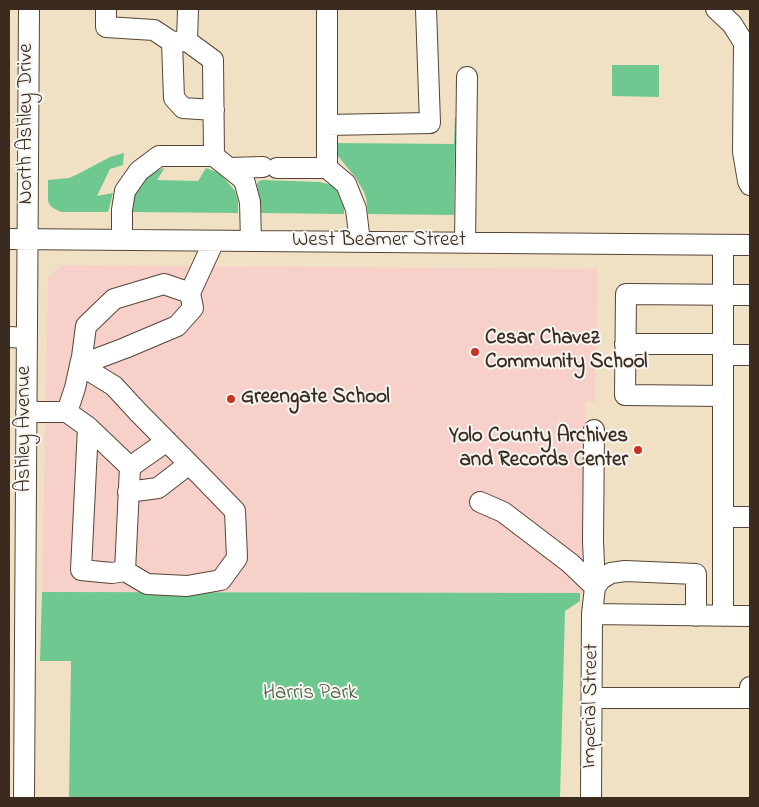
<!DOCTYPE html>
<html>
<head>
<meta charset="utf-8">
<style>
	body { margin:0 }
	#map { position:relative; width:759px; height:807px; overflow:hidden; background:#f0e1c5; font-family:"Indie Flower",sans-serif }
	canvas { display:block }
	.frame { position:absolute; inset:0; border:10px solid #3b2a1e; pointer-events:none }
</style>
</head>
<body>
<div id="map">
<canvas width="759" height="807"></canvas>
<div class="frame"></div>
</div>
<script>
const ctx = document.querySelector('canvas').getContext('2d');
ctx.lineJoin = 'round';
function paint(path, color) { ctx.fillStyle = color; ctx.fill(path, 'evenodd'); }
const shape = rows => new Path2D(rows.map(r => 'M' + r).join(''));
function trace(path, color, width, dash) { ctx.strokeStyle = color; ctx.lineWidth = width; ctx.lineCap = dash ? 'butt' : 'round'; ctx.setLineDash(dash || []); ctx.stroke(path); }
function write(font, color, halo, rows, align = 'center') {
  ctx.font = font + ' "Indie Flower",sans-serif'; ctx.lineWidth = 4; ctx.setLineDash([]); ctx.textBaseline = 'middle'; ctx.strokeStyle = halo; ctx.fillStyle = color; for (const [text, x, y, turn = 0] of rows) {
    ctx.save(); ctx.translate(x, y); ctx.rotate((+turn || 0) * Math.PI / 180); ctx.textAlign = isNaN(turn) ? turn : align; if (halo) ctx.strokeText(text, 0, 0); ctx.fillText(text, 0, 0); ctx.restore();
  }
}
paint(shape([
	[61,265,598,269,595,402,585,402,585,592,580,593,42,592,48,278]
]), '#f7d0ca');
paint(shape([
	[612,65,659,65,659,97,612,96],
	[455,117,459,118,457,144,455,144,454,215,368,214,366,198,364,192,356,178,338,156,334,143,454,144],
	[124,153,123,165,110,169,97,196,113,193,108,212,61,212,53,208,50,205,48,201,48,180,69,178,78,174,110,157],
	[163,168,164,169,157,180,198,181,206,168,217,172,224,178,235,191,238,201,238,213,132,212,135,194,145,179,151,174],
	[263,180,320,182,332,185,341,194,344,202,344,214,260,213,260,201,257,184,259,181],
	[42,592,580,593,580,601,565,611,560,798,69,798,71,661,40,661]
]), '#6fc88f');
const minor = shape([
	[106,9,106,27,154,30,172,42],
	[188,9,187,41,213,60,214,156,244,180,250,202,251,241],
	[327,9,327,168,346,184,356,209,360,242],
	[716,9,732,24,744,43,743,152,748,181,750,185],
	[187,41,172,42,174,98,183,108,214,110],
	[327,125,430,123,426,9],
	[229,168,263,167],
	[277,168,327,168],
	[9,239,750,245],
	[122,240,122,210,125,191,139,171,159,156,214,156],
	[465,243,467,77],
	[723,245,723,517,750,517],
	[190,293,164,284,114,299,86,326,82,357,80,365,75,388,67,412,88,427,81,570,112,573,125,571,147,584,187,586,221,580,237,558,235,511,205,480,138,412,114,386,80,365,125,348,177,326,193,308,190,293,214,241],
	[9,337,27,338],
	[625,344,723,344],
	[723,355,750,355],
	[723,396,625,395,626,294,750,295],
	[26,412,67,412],
	[88,427,130,467,125,571],
	[594,430,593,541,595,587],
	[130,467,167,441],
	[128,492,158,488,189,464],
	[480,502,503,512,570,563,595,587],
	[723,517,723,616],
	[592,614,750,616],
	[592,698,750,698,750,687],
	[24,798,29,9],
	[591,798,592,614,595,587,601,579,611,573,625,571,696,574,696,616]
]);
trace(minor, '#564537', 22);
trace(minor, '#fff', 20);
for (const [x, y, r, color] of [
	[475,352,5,"#c8321e"],
	[231,399,5,"#c8321e"],
	[638,450,5,"#c8321e"]
]) { const dot = new Path2D(); dot.arc(x, y, r, 0, 2 * Math.PI); ctx.fillStyle = color; ctx.fill(dot); trace(dot, '#f6f6f2', 2); }
write('21px', '#3b2a1e', '#f6f6f2', [
	["North Ashley Drive",28,124,-90],
	["West Beamer Street",379,242],
	["Ashley Avenue",26,429,-90],
	["Imperial Street",592,706,-89]
]);
write('bold 21px', '#3b2a1e', '#f6f6f2', [
	["Cesar Chavez",485,340],
	["Community School",485,364],
	["Greengate School",241,399],
	["Yolo County Archives",628,438,"right"],
	["and Records Center",628,462,"right"]
], 'left');
write('21px', '#4b5940', '#f6f6f2', [
	["Harris Park",310,695]
]);
</script>
</body>
</html>
